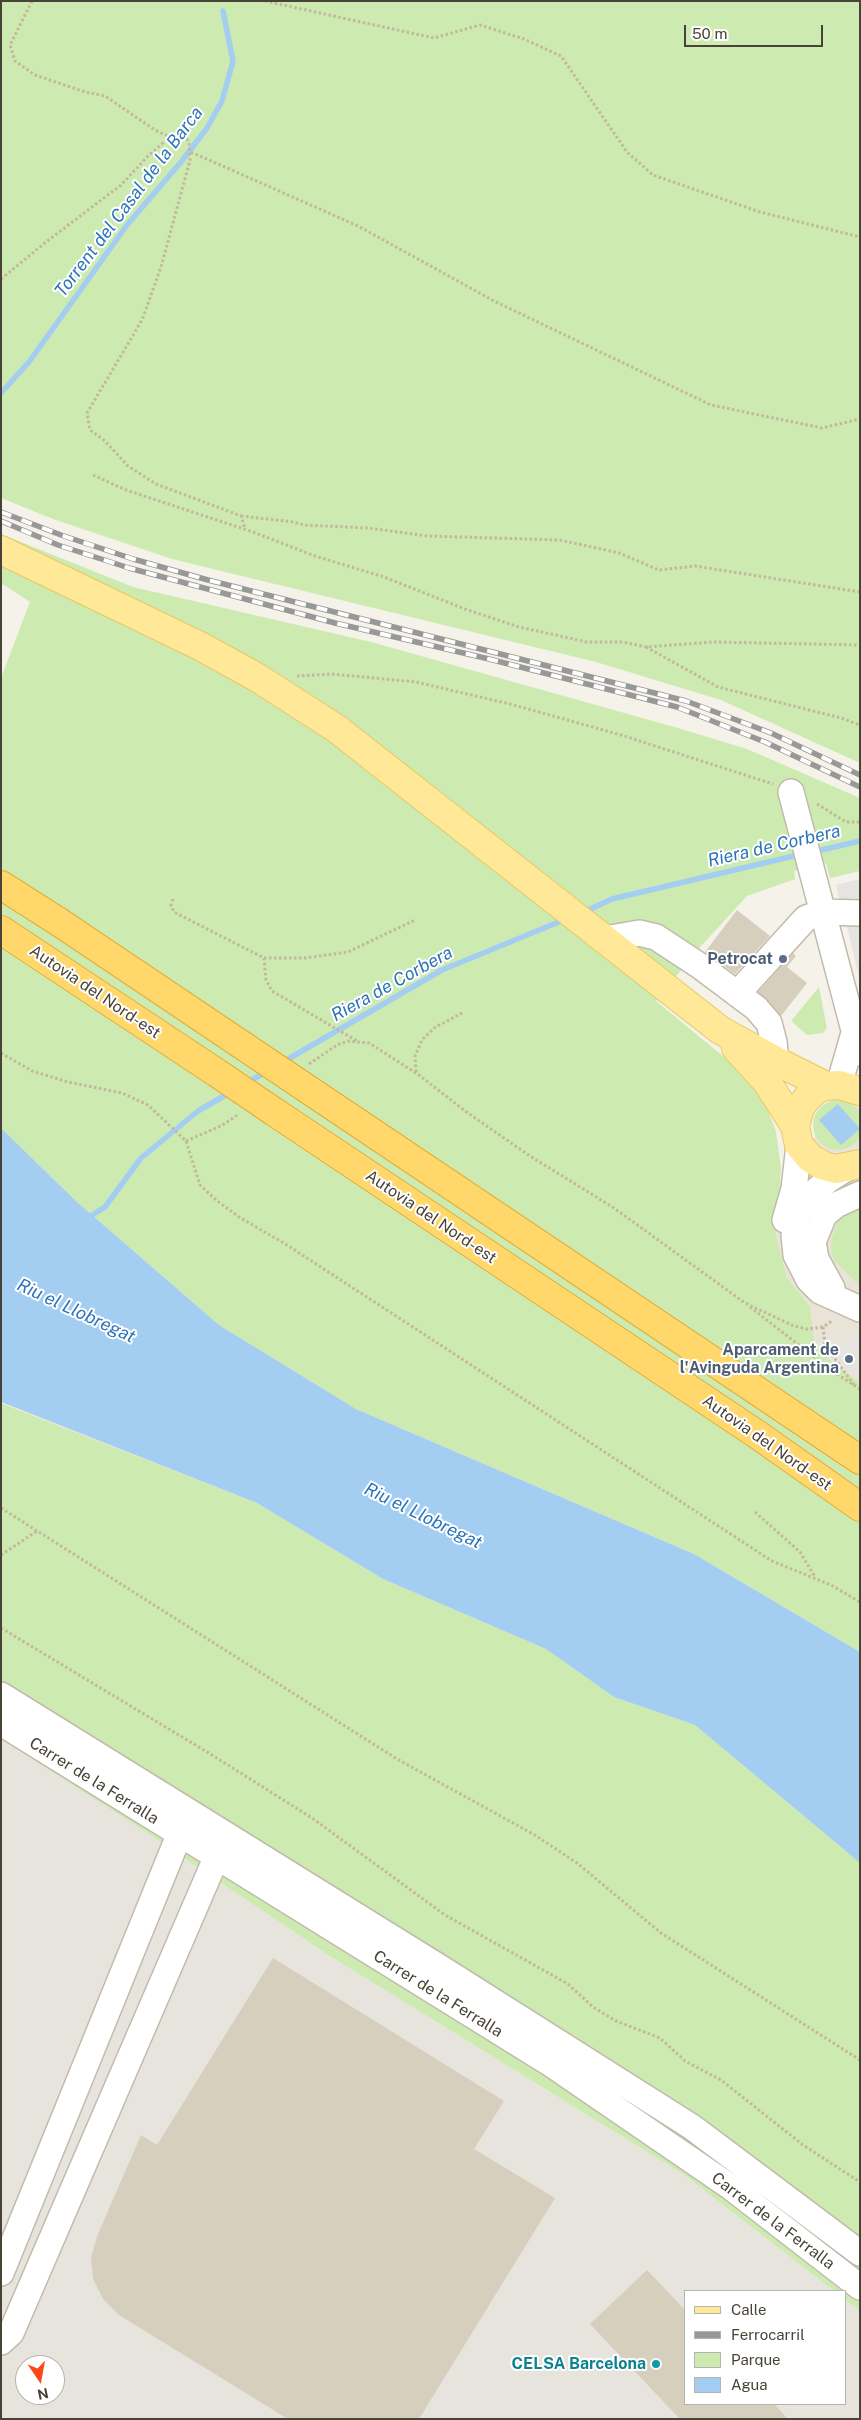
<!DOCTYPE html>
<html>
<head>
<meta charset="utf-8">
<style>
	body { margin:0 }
	#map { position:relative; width:861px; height:2420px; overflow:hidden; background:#f5f2e9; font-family:"Public Sans",sans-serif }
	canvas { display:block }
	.frame { position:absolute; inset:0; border:2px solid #494337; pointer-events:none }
	.legend { position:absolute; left:684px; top:2290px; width:162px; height:115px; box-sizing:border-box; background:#fff; border:1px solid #b6b4af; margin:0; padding:6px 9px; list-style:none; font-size:15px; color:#494337 }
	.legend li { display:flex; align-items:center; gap:10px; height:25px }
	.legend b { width:25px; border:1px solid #b6b4af }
	.north { position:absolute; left:15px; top:2355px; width:50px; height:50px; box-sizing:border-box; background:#fff; border:1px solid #b6b4af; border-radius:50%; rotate:168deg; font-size:14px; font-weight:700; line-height:20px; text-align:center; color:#494337 }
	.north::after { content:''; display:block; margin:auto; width:18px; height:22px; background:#ff4816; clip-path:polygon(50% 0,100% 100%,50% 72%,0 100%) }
	.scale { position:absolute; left:684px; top:25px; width:139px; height:22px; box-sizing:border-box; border:2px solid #494337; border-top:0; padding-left:6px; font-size:15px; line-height:18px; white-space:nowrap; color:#494337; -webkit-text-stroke:4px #fff; paint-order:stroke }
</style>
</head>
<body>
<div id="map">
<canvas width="861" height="2420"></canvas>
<div class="frame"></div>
<ul class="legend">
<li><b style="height:6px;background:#ffe898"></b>Calle</li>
<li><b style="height:6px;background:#989898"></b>Ferrocarril</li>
<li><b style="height:14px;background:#cdeab1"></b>Parque</li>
<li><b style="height:14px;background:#a4cdf2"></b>Agua</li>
</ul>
<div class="north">N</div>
<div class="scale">50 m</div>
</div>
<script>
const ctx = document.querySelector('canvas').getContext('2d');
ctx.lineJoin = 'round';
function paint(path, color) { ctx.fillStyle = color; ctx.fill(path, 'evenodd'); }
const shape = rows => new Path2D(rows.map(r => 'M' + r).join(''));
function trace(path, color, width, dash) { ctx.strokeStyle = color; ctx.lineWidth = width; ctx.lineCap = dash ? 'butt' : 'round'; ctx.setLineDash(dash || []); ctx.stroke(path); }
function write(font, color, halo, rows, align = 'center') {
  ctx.font = font + ' "Public Sans",sans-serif'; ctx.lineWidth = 4; ctx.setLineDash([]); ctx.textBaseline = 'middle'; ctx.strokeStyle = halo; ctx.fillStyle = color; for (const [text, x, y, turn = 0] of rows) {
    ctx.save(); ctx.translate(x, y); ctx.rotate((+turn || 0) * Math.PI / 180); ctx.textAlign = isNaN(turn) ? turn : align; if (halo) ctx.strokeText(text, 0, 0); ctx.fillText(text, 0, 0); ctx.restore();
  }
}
paint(shape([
	[860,1097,860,1383,824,1355,814,1340,810,1306,787,1278,776,1235,780,1182,834,1112]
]), '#e9e4d7');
paint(shape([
	[1,1739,144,1831,328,1955,683,2174,834,2291,685,2291,685,2404,845,2404,845,2300,860,2311,860,2419,1,2419],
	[25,2365,55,2365,55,2395,25,2395]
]), '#e7e4de');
paint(shape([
	[1,1,860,1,860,763,721,700,596,662,172,559,53,519,1,498],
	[1,534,133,587,371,642,678,728,747,749,860,798,860,871,830,878,826,863,794,871,795,879,747,896,701,946,656,1001,759,1086,776,1132,781,1168,776,1235,787,1278,810,1306,814,1340,824,1355,860,1383,860,1652,694,1554,356,1409,219,1325,77,1202,1,1128,1,678,30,602,1,583],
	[819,987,827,1028,823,1033,807,1035,791,1021],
	'813 1125a25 25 0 1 1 50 0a25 25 0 1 1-50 0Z',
	[860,1207,860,1286,834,1261,831,1250,832,1237,838,1221,846,1213],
	[1,1403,257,1503,383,1579,546,1649,614,1697,695,1725,860,1863,860,2311,845,2300,845,2291,834,2291,683,2174,328,1955,144,1831,1,1739]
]), '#cdeab1');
paint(shape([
	[860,879,860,912,842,910,836,885],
	[844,914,860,916,860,981],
	[855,1332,860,1334,860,1377,845,1368,832,1350]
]), '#e6e4e1');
paint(shape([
	[838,1104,860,1129,841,1145,819,1120],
	[1,1128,77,1202,219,1325,356,1409,694,1554,860,1652,860,1863,695,1725,614,1697,546,1649,383,1579,257,1503,1,1402]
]), '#a4cdf2');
trace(shape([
	[1,393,29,362,127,225,181,162,207,128,222,101,233,61,223,11],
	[813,852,860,841],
	[582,913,612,899,802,854],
	[283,1062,442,970,566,919],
	[246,1083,266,1072],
	[86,1219,105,1207,141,1158,198,1111,231,1092]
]), '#a4cdf2', 5.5);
paint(shape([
	[737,910,770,936,735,974,705,952],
	[793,953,796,956,787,967,807,983,781,1016,758,992],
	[273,1958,504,2101,474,2149,555,2198,419,2419,288,2419,119,2315,103,2299,93,2279,91,2257,98,2234,141,2135,157,2145],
	[647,2270,685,2310,685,2404,774,2404,788,2419,680,2419,590,2324]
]), '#d7cfbe');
const minor = shape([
	[791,792,860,1053],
	[605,939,639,933,656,937,700,966,756,1008,769,1023,774,1042,776,1061],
	[737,994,806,918,824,912,860,913],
	[839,1085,854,1033],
	[847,1168,828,1180,809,1197,797,1213,794,1235,796,1255,809,1280,820,1291,860,1309],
	[785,1220,794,1189,799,1145],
	[832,1288,816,1259,813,1242,824,1215,836,1205,860,1194],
	[1,1695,444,1970,692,2127,860,2253],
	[1,1723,548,2062,732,2188,860,2287],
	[1,2273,186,1818],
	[1,2342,11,2333,223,1842]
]);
const major = shape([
	[1,550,200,646,258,678,337,729,720,1030,776,1061,826,1086],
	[736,1048,767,1082,795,1126,799,1145,810,1158,824,1166,836,1169,860,1164],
	[795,1126,800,1108,807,1098,817,1089,826,1086,839,1085,860,1091]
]);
const highway = shape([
	[1,885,59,922],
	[1,930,217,1073],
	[309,1090,860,1460],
	[273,1111,758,1435,860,1507]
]);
trace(minor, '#c1bbab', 28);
trace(major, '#e7c965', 30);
trace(highway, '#e2ae36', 30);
trace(shape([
	[32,1,10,45,15,61,35,75,85,92,105,96,155,130,170,137],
	[265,1,434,38,480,25,524,39,561,56,627,152,653,175,760,212,860,237],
	[191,152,358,226,494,301,711,405,822,428,860,419],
	[1,279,46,242,121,185,149,155,170,137,184,135,189,142,190,160,161,267,142,320,87,413,90,430,105,441,128,466,156,484,241,516,245,529],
	[93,475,126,490,253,532,315,556,384,577,465,609,519,627,587,642,623,642,646,647,714,642,860,645],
	[241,516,294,522,304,525,368,528,428,536,560,540,619,553,659,570,695,566,860,592],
	[646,647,718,687,841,718,860,725],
	[297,676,332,674,416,682,510,704,621,735,773,784],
	[817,804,846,822,860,822],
	[173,899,171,905,174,912,264,958,266,980,272,991,357,1041],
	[264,958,305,958,348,952,415,920],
	[1,1053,32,1071,68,1082,122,1093,148,1105,186,1141,200,1185,216,1200,239,1217,287,1245,772,1561,831,1585,860,1602],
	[309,1064,337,1045,348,1041,369,1043,419,1075,465,1111,530,1156,614,1208,745,1303,794,1326,807,1329,823,1327,832,1321],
	[416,1072,415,1056,422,1040,434,1028,464,1012],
	[186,1141,221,1126,239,1114],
	[750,1307,831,1370,860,1389],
	[823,1327,825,1345,854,1385],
	[1,1508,397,1759,533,1834,577,1863,661,1933,860,2060],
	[755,1512,800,1552,815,1577],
	[1,1555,37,1531],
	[1,1628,212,1755,312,1818,445,1915,568,1984,593,2007,616,2021,660,2038,685,2061,721,2080,803,2145,860,2182]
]), '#c3b89c', 3, [2.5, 2.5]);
trace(minor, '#fff', 25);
trace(major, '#ffe898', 28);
trace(highway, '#ffd76a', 28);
const rail = shape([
	[1,512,61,535,133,559,208,580,686,701,771,733,860,775],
	[1,521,58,545,129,568,335,623,489,659,677,707,765,742,860,787]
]);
trace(rail, '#989898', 5.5);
trace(rail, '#fff', 4, [11]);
const highwayBridge = shape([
	[59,922,309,1090],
	[217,1073,273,1111]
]);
trace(highwayBridge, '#e2ae36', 30, []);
trace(highwayBridge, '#ffd76a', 28);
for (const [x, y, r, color] of [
	[783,959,5,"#5c6f8a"],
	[849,1359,5,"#5c6f8a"],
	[656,2364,5,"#0f9aa8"]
]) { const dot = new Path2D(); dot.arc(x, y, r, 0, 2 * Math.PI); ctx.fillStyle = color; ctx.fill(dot); trace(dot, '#fff', 2); }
write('bold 16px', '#4e5e75', '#fff', [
	["Petrocat",773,959],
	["Aparcament de",839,1350],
	["l'Avinguda Argentina",839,1368]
], 'right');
write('16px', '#494337', '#fff', [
	["Autovia del Nord-est",95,992,34],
	["Autovia del Nord-est",431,1217,34],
	["Autovia del Nord-est",767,1443,35],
	["Carrer de la Ferralla",94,1781,32],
	["Carrer de la Ferralla",438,1994,32],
	["Carrer de la Ferralla",773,2221,37]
]);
write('bold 16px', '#0d838f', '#fff', [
	["CELSA Barcelona",646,2364]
], 'right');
write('italic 18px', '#2c74b9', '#fff', [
	["Torrent del Casal de la Barca",129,202,-53],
	["Riera de Corbera",774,846,-13],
	["Riera de Corbera",392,984,-29],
	["Riu el Llobregat",76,1311,25],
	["Riu el Llobregat",423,1516,26]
]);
</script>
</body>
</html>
